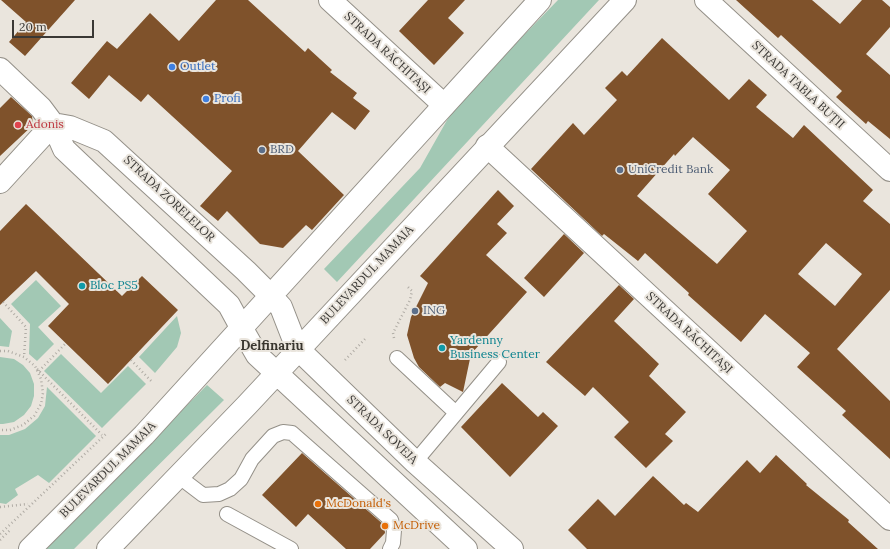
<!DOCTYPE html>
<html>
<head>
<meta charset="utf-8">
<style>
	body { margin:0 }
	#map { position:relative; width:890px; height:549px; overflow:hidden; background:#eae5dd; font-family:Lora,serif }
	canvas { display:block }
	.scale { position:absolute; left:12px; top:20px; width:82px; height:18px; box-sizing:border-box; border:2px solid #3a3835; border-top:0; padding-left:5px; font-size:12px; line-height:14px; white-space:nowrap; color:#3a3835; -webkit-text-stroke:3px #eae5dd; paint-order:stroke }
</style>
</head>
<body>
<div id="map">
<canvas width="890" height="549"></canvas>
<div class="scale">20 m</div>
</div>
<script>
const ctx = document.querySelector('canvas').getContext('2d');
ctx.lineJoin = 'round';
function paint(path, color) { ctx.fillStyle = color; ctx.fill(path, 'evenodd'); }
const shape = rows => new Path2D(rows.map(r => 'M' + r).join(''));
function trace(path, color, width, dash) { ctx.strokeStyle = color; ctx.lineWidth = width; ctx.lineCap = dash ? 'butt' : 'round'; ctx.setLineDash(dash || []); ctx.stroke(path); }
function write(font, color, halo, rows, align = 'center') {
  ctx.font = font + ' Lora,serif'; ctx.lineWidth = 4; ctx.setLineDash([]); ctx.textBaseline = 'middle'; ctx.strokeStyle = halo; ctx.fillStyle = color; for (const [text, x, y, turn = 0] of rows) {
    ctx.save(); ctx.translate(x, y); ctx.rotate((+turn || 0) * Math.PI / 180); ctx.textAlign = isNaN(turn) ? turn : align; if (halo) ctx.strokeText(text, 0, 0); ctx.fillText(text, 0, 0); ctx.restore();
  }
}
paint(shape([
	[558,0,599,0,337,282,324,269,420,168,455,106],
	[36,280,61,306,38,327,54,344,37,361,29,354,30,324,11,304],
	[177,316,181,333,177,347,155,373,139,357],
	[0,318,12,331,9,347,0,346],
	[61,354,101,393,128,366,146,384,102,428,44,371],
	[0,357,14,359,23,365,30,373,34,384,34,396,31,406,24,415,14,422,3,424,0,424],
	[207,385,224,400,74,549,44,549],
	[47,387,96,436,49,483,38,475,15,489,18,495,6,504,0,503,0,435,9,435,25,429,38,418,45,406]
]), '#a2c8b4');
paint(shape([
	[1,0,75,0,25,56,9,42,26,22],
	[216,0,248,0,305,52,308,48,332,70,330,72,357,93,353,98,370,111,355,130,332,112,298,151,344,195,312,230,306,225,283,248,260,244,227,211,218,221,200,206,232,171,148,94,141,102,109,75,89,99,71,83,107,41,117,49,150,13,179,41],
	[428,0,465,0,448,18,464,33,434,65,399,31],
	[736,0,812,0,840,24,862,0,882,0,890,7,890,27,866,54,890,75,890,139,868,121,866,124,836,97,842,91,781,35,778,38],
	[662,38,729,100,749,79,767,95,756,107,793,138,804,125,873,190,863,201,890,224,890,290,837,349,890,401,890,459,842,415,846,411,797,367,810,353,765,314,741,342,688,295,689,293,645,253,638,261,604,234,602,236,531,169,573,123,584,135,617,100,605,88,622,71,627,76],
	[693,137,730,170,708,194,747,231,717,264,637,196,674,154,675,156],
	[826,243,862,274,835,306,798,274],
	[11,97,32,116,33,125,0,156,0,108],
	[498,190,514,206,497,224,507,233,486,255,527,292,471,354,463,392,445,383,440,387,419,367,414,358,407,335,411,317,428,283,420,276],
	[26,204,122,296,142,276,178,310,108,384,48,326,69,304,36,271,0,305,0,231],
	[564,234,584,253,544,297,524,278],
	[619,285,634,299,614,321,659,364,649,376,686,412,665,434,673,441,646,468,614,437,629,422,593,387,585,396,546,362],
	[502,383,538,417,543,412,558,426,510,477,461,427],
	[302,453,384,525,385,533,370,549,346,549,308,514,296,527,262,495],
	[776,455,807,484,806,485,849,520,848,522,878,549,587,549,568,530,598,499,615,516,653,476,684,505,686,503,698,512,747,460,760,473]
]), '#7f522b');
const lane = shape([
	[397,358,456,413],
	[415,462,499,362],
	[178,476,203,495,219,494,230,489,241,479,252,459,273,436,283,432,292,433,391,520,394,530,393,543,390,549],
	[227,514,291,549]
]);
const street = shape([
	[330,0,444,105],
	[706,0,890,170],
	[0,69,41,108,53,124,64,149,229,305,242,329],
	[53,124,70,127,104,141,246,271,271,296],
	[487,146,890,519],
	[0,182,53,124]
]);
const secondary = shape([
	[271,296,281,307,297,348,415,462,512,549],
	[242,329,257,355,466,549],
	[30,549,144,435,540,0],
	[108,549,247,405,625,0]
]);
trace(lane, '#949088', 16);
trace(street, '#949088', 24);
trace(secondary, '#949088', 24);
trace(shape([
	[3,302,26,327,24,357],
	[394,338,393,333,410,300,412,291,406,285],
	[0,351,8,351,24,357,35,366,41,379,43,393,41,404,34,416,23,425,10,430,0,430],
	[131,360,153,383],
	[345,360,366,338],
	[37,369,102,435],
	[39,371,66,343],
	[0,507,28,504],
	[0,534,106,434],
	[0,540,11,529]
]), '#b0aca5', 2.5, [1, 3]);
trace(lane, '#fff', 14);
trace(street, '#fff', 22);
trace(secondary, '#fff', 22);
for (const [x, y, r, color] of [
	[172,67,4,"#3f7fe0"],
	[206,99,4,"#3f7fe0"],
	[18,125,4,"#e0444e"],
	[262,150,4,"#5c6f8a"],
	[620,170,4,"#5c6f8a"],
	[82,286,4,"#0f9aa8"],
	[415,311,4,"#5c6f8a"],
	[442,348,4,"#0f9aa8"],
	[318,504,4,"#e8710a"],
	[385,526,4,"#e8710a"]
]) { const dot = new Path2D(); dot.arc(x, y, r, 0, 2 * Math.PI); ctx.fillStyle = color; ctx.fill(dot); trace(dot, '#eae5dd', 1.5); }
write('12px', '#3a3835', '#eae5dd', [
	["STRADA RĂCHITAȘI",387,53,43],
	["STRADA TABLA BUȚII",798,85,43],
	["STRADA ZORELELOR",169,199,43],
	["BULEVARDUL MAMAIA",367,275,-47],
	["STRADA RĂCHITAȘI",689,333,43],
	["STRADA SOVEJA",382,430,44],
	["BULEVARDUL MAMAIA",108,470,-45]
]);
write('12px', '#366cbe', '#eae5dd', [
	["Outlet",180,67],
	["Profi",214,99]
], 'left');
write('12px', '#be3a42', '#eae5dd', [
	["Adonis",26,125]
], 'left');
write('12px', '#4e5e75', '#eae5dd', [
	["BRD",270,150],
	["UniCredit Bank",628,170],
	["ING",423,311]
], 'left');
write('12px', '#0d838f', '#eae5dd', [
	["Bloc PS5",90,286],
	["Yardenny",450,341],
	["Business Center",450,355]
], 'left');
write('12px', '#c56008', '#eae5dd', [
	["McDonald's",326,504],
	["McDrive",393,526]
], 'left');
write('bold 13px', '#39362f', '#eae5dd', [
	["Delfinariu",272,346]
]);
</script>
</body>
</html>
